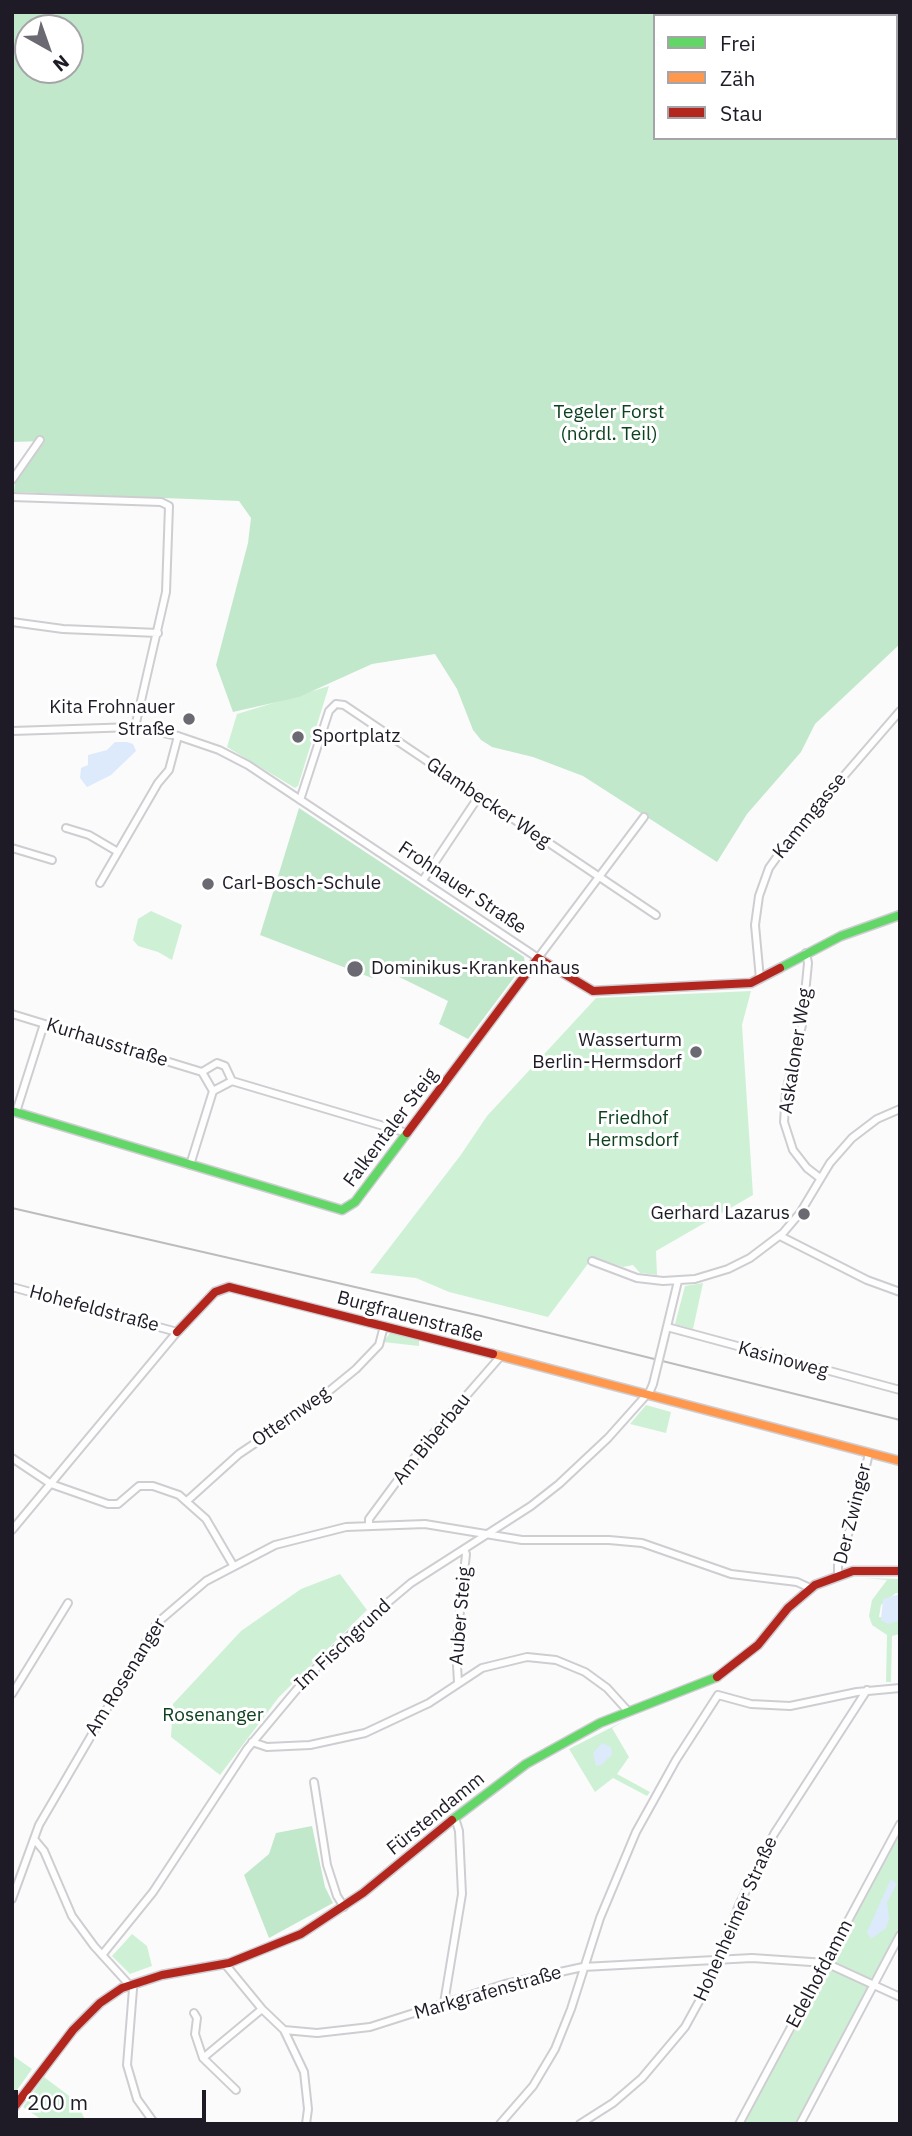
<!DOCTYPE html>
<html>
<head>
<meta charset="utf-8">
<style>
	body { margin:0 }
	#map { position:relative; width:912px; height:2136px; overflow:hidden; background:#fbfbfb; font-family:"IBM Plex Sans",sans-serif }
	canvas { display:block }
	.frame { position:absolute; inset:0; border:14px solid #1e1b26; pointer-events:none }
	.legend { position:absolute; left:653px; top:14px; width:245px; height:126px; box-sizing:border-box; background:#fff; border:2px solid #a5a4a8; margin:0; padding:9px 12px; list-style:none; font-size:21px; color:#1e1b26 }
	.legend li { display:flex; align-items:center; gap:14px; height:35px }
	.legend b { width:35px; border:2px solid #a5a4a8 }
	.north { position:absolute; left:14px; top:14px; width:70px; height:70px; box-sizing:border-box; background:#fff; border:2px solid #a5a4a8; border-radius:50%; rotate:140deg; font-size:19px; font-weight:700; line-height:28px; text-align:center; color:#1e1b26 }
	.north::after { content:''; display:block; margin:auto; width:24px; height:32px; background:#6b6971; clip-path:polygon(50% 0,100% 100%,50% 72%,0 100%) }
	.scale { position:absolute; left:14px; top:2090px; width:192px; height:32px; box-sizing:border-box; border:4px solid #1e1b26; border-top:0; padding-left:9px; font-size:21px; line-height:24px; white-space:nowrap; color:#1e1b26; -webkit-text-stroke:5px #fff; paint-order:stroke }
</style>
</head>
<body>
<div id="map">
<canvas width="912" height="2136"></canvas>
<div class="frame"></div>
<ul class="legend">
<li><b style="height:9px;background:#63d668"></b>Frei</li>
<li><b style="height:9px;background:#ff974d"></b>Zäh</li>
<li><b style="height:9px;background:#b3261e"></b>Stau</li>
</ul>
<div class="north">N</div>
<div class="scale">200 m</div>
</div>
<script>
const ctx = document.querySelector('canvas').getContext('2d');
ctx.lineJoin = 'round';
function paint(path, color) { ctx.fillStyle = color; ctx.fill(path, 'evenodd'); }
const shape = rows => new Path2D(rows.map(r => 'M' + r).join(''));
function trace(path, color, width, dash) { ctx.strokeStyle = color; ctx.lineWidth = width; ctx.lineCap = dash ? 'butt' : 'round'; ctx.setLineDash(dash || []); ctx.stroke(path); }
function write(font, color, halo, rows, align = 'center') {
  ctx.font = font + ' "IBM Plex Sans",sans-serif'; ctx.lineWidth = 6; ctx.setLineDash([]); ctx.textBaseline = 'middle'; ctx.strokeStyle = halo; ctx.fillStyle = color; for (const [text, x, y, turn = 0] of rows) {
    ctx.save(); ctx.translate(x, y); ctx.rotate((+turn || 0) * Math.PI / 180); ctx.textAlign = isNaN(turn) ? turn : align; if (halo) ctx.strokeText(text, 0, 0); ctx.fillText(text, 0, 0); ctx.restore();
  }
}
paint(shape([
	[329,686,298,786,295,788,227,747,237,714],
	[151,911,182,925,172,960,158,952,138,946,133,940,138,919],
	[751,991,742,1025,753,1195,656,1251,657,1275,640,1273,633,1265,623,1267,593,1257,548,1317,449,1292,416,1278,370,1273,460,1156,487,1116,596,998],
	[703,1283,693,1329,675,1324,685,1286],
	[391,1332,419,1339,419,1346,383,1342],
	[646,1405,671,1412,666,1433,630,1424],
	[340,1574,367,1610,279,1697,220,1775,171,1737,173,1704,241,1631,301,1589],
	[865,1578,900,1579,900,1594,896,1593,881,1605,879,1617,900,1620,900,1634,892,1636,891,1682,886,1682,887,1635,872,1625,869,1616,872,1600,887,1580],
	[624,1721,612,1728,629,1757,617,1774,650,1792,647,1796,613,1778,595,1792,569,1749],
	[900,1831,900,1933,873,1980,835,1962,833,1958],
	[132,1934,147,1946,152,1966,130,1974,112,1956],
	[830,1967,870,1985,798,2124,743,2124],
	[12,2055,32,2069,12,2097],
	[44,2077,76,2101,87,2124,48,2124,23,2107]
]), '#cef1d5');
paint(shape([
	[12,12,900,12,900,644,815,724,801,752,747,814,717,862,583,776,533,757,492,747,481,740,473,730,457,689,435,654,372,664,299,697,233,712,216,665,248,543,251,518,239,501,14,492,15,482,45,441,12,442],
	[655,16,896,16,896,138,655,138],
	[28,28,70,28,70,70,28,70],
	[299,808,524,957,525,963,468,1039,439,1024,448,1001,379,967,372,978,260,935],
	[312,1826,325,1887,333,1903,269,1938,244,1875,269,1854,276,1833]
]), '#c2e8cb');
paint(shape([
	[115,742,127,742,133,744,136,751,111,775,87,787,80,778,81,768,88,765,88,755,107,750],
	[900,1594,900,1620,888,1624,881,1620,883,1599],
	[602,1743,611,1747,612,1755,601,1765,596,1766,593,1753],
	[891,1879,897,1884,887,1902,889,1919,886,1928,871,1939,867,1932]
]), '#dceafc');
const street = shape([
	[12,480,40,440],
	[12,497,161,502,169,506,166,592,135,727],
	[12,622,63,629,158,633],
	[12,731,135,727,178,736,219,750,248,765,538,958,644,817],
	[300,800,329,711,336,704,344,705,656,915],
	[66,828,89,835,118,852],
	[12,848,52,860],
	[423,880,479,796],
	[100,883,158,783,169,770,178,736],
	[806,953,808,963,802,1025,786,1092,784,1122,793,1150,807,1168,820,1178],
	[760,979,755,925,759,896,769,868,792,836,900,711],
	[12,1014,202,1072,213,1091],
	[202,1072,217,1063,225,1066,232,1081],
	[213,1091,232,1081,407,1133],
	[16,1112,44,1024],
	[190,1165,213,1091],
	[780,1236,867,1280,900,1292],
	[592,1261,637,1278,663,1281,695,1279,728,1269,750,1258,783,1233,800,1213,830,1163,852,1138,877,1119,900,1109],
	[12,1287,177,1332,12,1530],
	[667,1327,900,1390],
	[664,1339,678,1281],
	[12,1458,51,1484,108,1504,118,1504,139,1486,153,1486,179,1495,206,1519,233,1565],
	[188,1500,239,1454,312,1405,356,1369,379,1345,384,1326],
	[369,1524,369,1519,426,1442,500,1357],
	[838,1575,838,1564,856,1511,869,1453],
	[458,1682,456,1649,466,1554,464,1549],
	[12,1694,68,1603],
	[718,1695,751,1704,790,1706,857,1692,900,1688],
	[252,1742,267,1747,310,1745,365,1733,429,1703,482,1668,527,1657,556,1660,585,1672,607,1688,627,1710],
	[314,1782,327,1865,337,1896,344,1907],
	[34,1839,44,1851,72,1916,94,1946,133,1989,127,2065,137,2099,155,2124],
	[12,1899,39,1825,157,1623,206,1581,275,1545,346,1527,425,1524,522,1540,609,1540,642,1543,731,1574,797,1582,810,1588],
	[102,1955,153,1892,247,1749,308,1676,355,1630,411,1583,531,1506,559,1484,608,1438,650,1391,653,1384],
	[225,1964,262,2009,284,2030,317,2033,370,2027,505,1984,583,1967,752,1958,826,1963,900,1997],
	[444,2003,462,1894,459,1831,455,1818],
	[194,2013,197,2018,195,2034,203,2058,236,2090],
	[284,2030,304,2072,308,2109,306,2124],
	[203,2058,262,2009],
	[500,2124,533,2086,555,2049,571,2009,600,1918,636,1832,676,1760,718,1695],
	[580,2124,613,2103,642,2078,685,2027,707,1987,739,1905,774,1834,867,1690],
	[739,2124,900,1824],
	[800,2124,900,1935]
]);
const fast = shape([
	[780,968,841,936,900,915],
	[12,1111,342,1210,355,1202,407,1133],
	[452,1820,526,1764,600,1723,717,1677]
]);
const slow = shape([
	[493,1354,900,1461]
]);
const jam = shape([
	[407,1133,538,958,593,991,751,983,780,968],
	[177,1332,215,1292,229,1287,493,1354],
	[717,1677,758,1645,788,1608,815,1585,853,1571,900,1571],
	[12,2110,73,2030,100,2003,122,1988,162,1975,229,1963,301,1934,363,1893,452,1820]
]);
trace(street, '#cecdd2', 10);
trace(fast, '#cecdd2', 11);
trace(slow, '#cecdd2', 11);
trace(jam, '#cecdd2', 11);
trace(street, '#fefefe', 6);
trace(fast, '#63d668', 8);
trace(slow, '#ff974d', 8);
trace(jam, '#b3261e', 8);
trace(shape([
	[12,1208,481,1316,900,1420]
]), '#bcbbbd', 2);
const streetBridge = shape([
	[653,1384,664,1339]
]);
trace(streetBridge, '#cecdd2', 10, []);
trace(streetBridge, '#fefefe', 6);
for (const [x, y, r, color] of [
	[189,719,7,"#6b6971"],
	[298,737,7,"#6b6971"],
	[208,884,7,"#6b6971"],
	[355,969,9,"#6b6971"],
	[696,1052,7,"#6b6971"],
	[804,1214,7,"#6b6971"]
]) { const dot = new Path2D(); dot.arc(x, y, r, 0, 2 * Math.PI); ctx.fillStyle = color; ctx.fill(dot); trace(dot, '#fff', 2.5); }
write('19px', '#0d421f', '#fff', [
	["Tegeler Forst",609,413],
	["(nördl. Teil)",609,435],
	["Friedhof",633,1119],
	["Hermsdorf",633,1141],
	["Rosenanger",213,1716]
]);
write('19px', '#1e1b26', '#fff', [
	["Kita Frohnauer",175,708],
	["Straße",175,730],
	["Sportplatz",312,737,"left"],
	["Carl-Bosch-Schule",222,884,"left"],
	["Dominikus-Krankenhaus",371,969,"left"],
	["Wasserturm",682,1041],
	["Berlin-Hermsdorf",682,1063],
	["Gerhard Lazarus",790,1214]
], 'right');
write('19px', '#1e1b26', '#fff', [
	["Glambecker Weg",488,803,34],
	["Kammgasse",810,816,-51],
	["Frohnauer Straße",462,888,34],
	["Kurhausstraße",107,1043,17],
	["Askaloner Weg",796,1051,-81],
	["Falkentaler Steig",391,1128,-53],
	["Hohefeldstraße",94,1309,15],
	["Burgfrauenstraße",410,1317,15],
	["Kasinoweg",783,1360,15],
	["Otternweg",291,1417,-35],
	["Am Biberbau",432,1439,-51],
	["Der Zwinger",853,1514,-76],
	["Auber Steig",461,1616,-85],
	["Im Fischgrund",343,1645,-43],
	["Am Rosenanger",126,1677,-58],
	["Fürstendamm",436,1814,-39],
	["Hohenheimer Straße",736,1919,-66],
	["Edelhofdamm",820,1974,-62],
	["Markgrafenstraße",488,1993,-16]
]);
</script>
</body>
</html>
